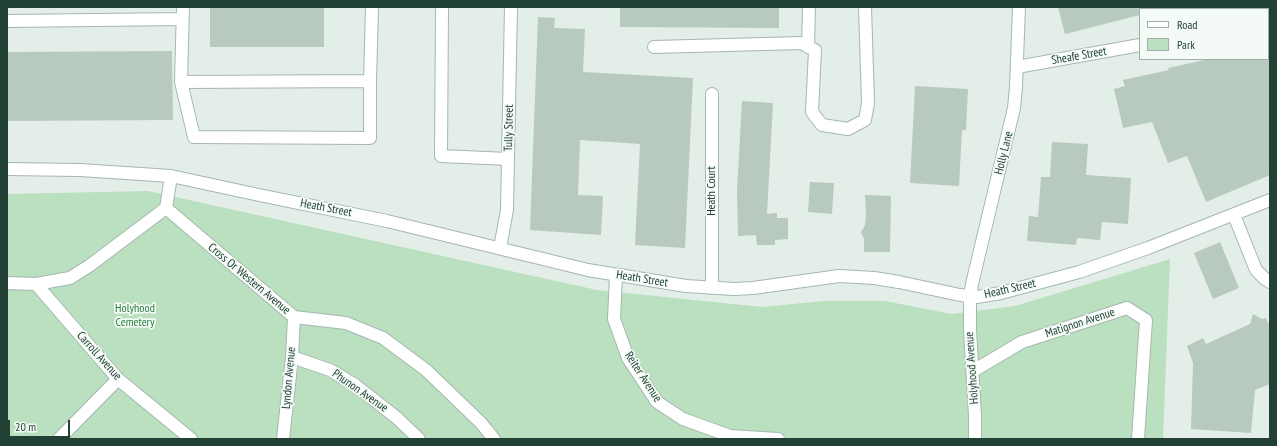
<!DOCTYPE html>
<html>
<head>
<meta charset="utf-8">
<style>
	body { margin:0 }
	#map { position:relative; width:1277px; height:446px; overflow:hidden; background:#e3eee8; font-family:"PT Sans Narrow",sans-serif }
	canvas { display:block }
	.frame { position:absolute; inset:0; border:8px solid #214135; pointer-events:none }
	.legend { position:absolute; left:1139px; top:8px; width:130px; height:52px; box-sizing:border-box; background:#f4faf6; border:1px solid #a0b0a9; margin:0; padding:5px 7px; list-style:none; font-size:12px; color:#214135 }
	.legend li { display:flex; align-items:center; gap:8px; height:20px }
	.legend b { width:20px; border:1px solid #a0b0a9 }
	.scale { position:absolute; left:8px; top:420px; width:62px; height:18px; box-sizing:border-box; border:2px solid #214135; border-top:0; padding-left:5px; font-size:12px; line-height:14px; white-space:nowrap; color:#214135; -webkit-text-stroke:3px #f4faf6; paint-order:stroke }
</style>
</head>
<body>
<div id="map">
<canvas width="1277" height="446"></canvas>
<div class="frame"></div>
<ul class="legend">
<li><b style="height:5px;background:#fff"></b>Road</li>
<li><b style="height:11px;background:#bae0c0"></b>Park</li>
</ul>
<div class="scale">20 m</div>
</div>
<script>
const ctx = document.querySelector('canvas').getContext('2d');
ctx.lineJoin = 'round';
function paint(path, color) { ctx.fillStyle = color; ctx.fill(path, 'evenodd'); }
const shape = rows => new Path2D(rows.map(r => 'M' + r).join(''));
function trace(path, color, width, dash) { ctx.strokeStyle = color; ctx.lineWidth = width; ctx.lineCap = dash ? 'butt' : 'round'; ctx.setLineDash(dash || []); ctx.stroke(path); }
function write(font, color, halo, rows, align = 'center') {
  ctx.font = font + ' "PT Sans Narrow",sans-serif'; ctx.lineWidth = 3.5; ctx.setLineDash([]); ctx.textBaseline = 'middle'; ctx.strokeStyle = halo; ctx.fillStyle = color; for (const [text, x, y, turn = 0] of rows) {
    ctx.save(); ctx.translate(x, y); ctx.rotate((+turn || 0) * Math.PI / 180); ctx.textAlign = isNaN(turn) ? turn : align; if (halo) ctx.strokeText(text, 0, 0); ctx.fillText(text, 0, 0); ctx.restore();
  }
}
paint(shape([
	[148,191,597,290,762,307,824,301,885,301,951,314,1015,306,1170,259,1163,439,7,439,7,194]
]), '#bae0c0');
paint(shape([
	[210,7,324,7,324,47,210,47],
	[620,7,779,7,779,28,620,27],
	[1058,7,1146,7,1146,9,1140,9,1140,15,1065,34],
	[538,17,555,18,554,28,585,29,583,72,693,78,685,248,635,245,640,144,580,140,578,195,603,196,601,235,530,230],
	[172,51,173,120,7,121,7,52],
	[1209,59,1270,59,1270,175,1206,202,1187,156,1168,163,1152,122,1123,128,1114,89,1125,86,1123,80,1169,70,1168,68],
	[915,86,968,89,966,130,962,130,959,186,910,183],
	[742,101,773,103,767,214,777,213,777,218,788,218,788,239,775,240,775,245,757,245,756,235,738,236,737,191],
	[1052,142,1088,144,1086,175,1131,178,1128,224,1102,222,1100,240,1077,238,1076,245,1027,241,1029,216,1038,217,1041,177,1050,177],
	[810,182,834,183,832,214,808,212],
	[865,195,891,196,890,252,864,252,864,239,861,232,865,225,866,215],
	[1220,242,1239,288,1213,299,1194,253],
	[1253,314,1262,319,1266,318,1270,327,1270,384,1255,390,1251,433,1191,429,1193,363,1187,346,1203,338,1206,344,1250,324]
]), '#b8c9c0');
const minor = shape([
	[183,7,181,82,370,81,372,7],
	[442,7,441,156,508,159],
	[1189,7,1189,9],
	[1268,19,1270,18],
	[7,21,182,19],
	[654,47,801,43,815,50,812,112,822,125,848,129,865,120,868,103,865,7],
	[808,47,809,7],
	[1017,67,1140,45],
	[181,82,194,137,370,138,370,81],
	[7,169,80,170,171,176,259,195,387,221,588,270,686,286,734,289,753,288,839,276,874,278,899,282,960,295,977,297,1001,293,1079,272,1148,248,1270,200],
	[166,208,171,176],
	[1234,215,1256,270,1265,279,1270,282],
	[500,248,507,210,511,7],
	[616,275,614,319,628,358,657,402,683,419,730,436,778,439],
	[7,283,36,284,70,278,89,266,166,208,294,317,346,323,383,338,426,370,481,423,494,439],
	[36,284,118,379,191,439],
	[712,288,712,94],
	[292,357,330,370,355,385,397,418,419,439],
	[973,371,1022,342,1127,308,1146,320,1138,439],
	[59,439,118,379],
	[283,439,292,357,294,317],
	[975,439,975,416,970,330,970,297,972,284,1014,108,1016,87,1019,7]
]);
trace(minor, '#a5b7af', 14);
trace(minor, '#fff', 12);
write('12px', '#214135', '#f4faf6', [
	["Sheafe Street",1079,56,-10],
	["Tully Street",509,128,-89],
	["Holly Lane",1004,153,-76],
	["Heath Court",712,191,-90],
	["Heath Street",326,208,11],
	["Cross Or Western Avenue",249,279,40],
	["Heath Street",642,279,9],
	["Heath Street",1010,289,-13],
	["Matignon Avenue",1080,323,-18],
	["Carroll Avenue",99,356,48],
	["Holyhood Avenue",972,368,-94],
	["Reiter Avenue",643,377,57],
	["Lyndon Avenue",289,378,-85],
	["Phunon Avenue",360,391,35]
]);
write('12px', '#287b3f', '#f4faf6', [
	["Holyhood",135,309],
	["Cemetery",135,323]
]);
</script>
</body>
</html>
